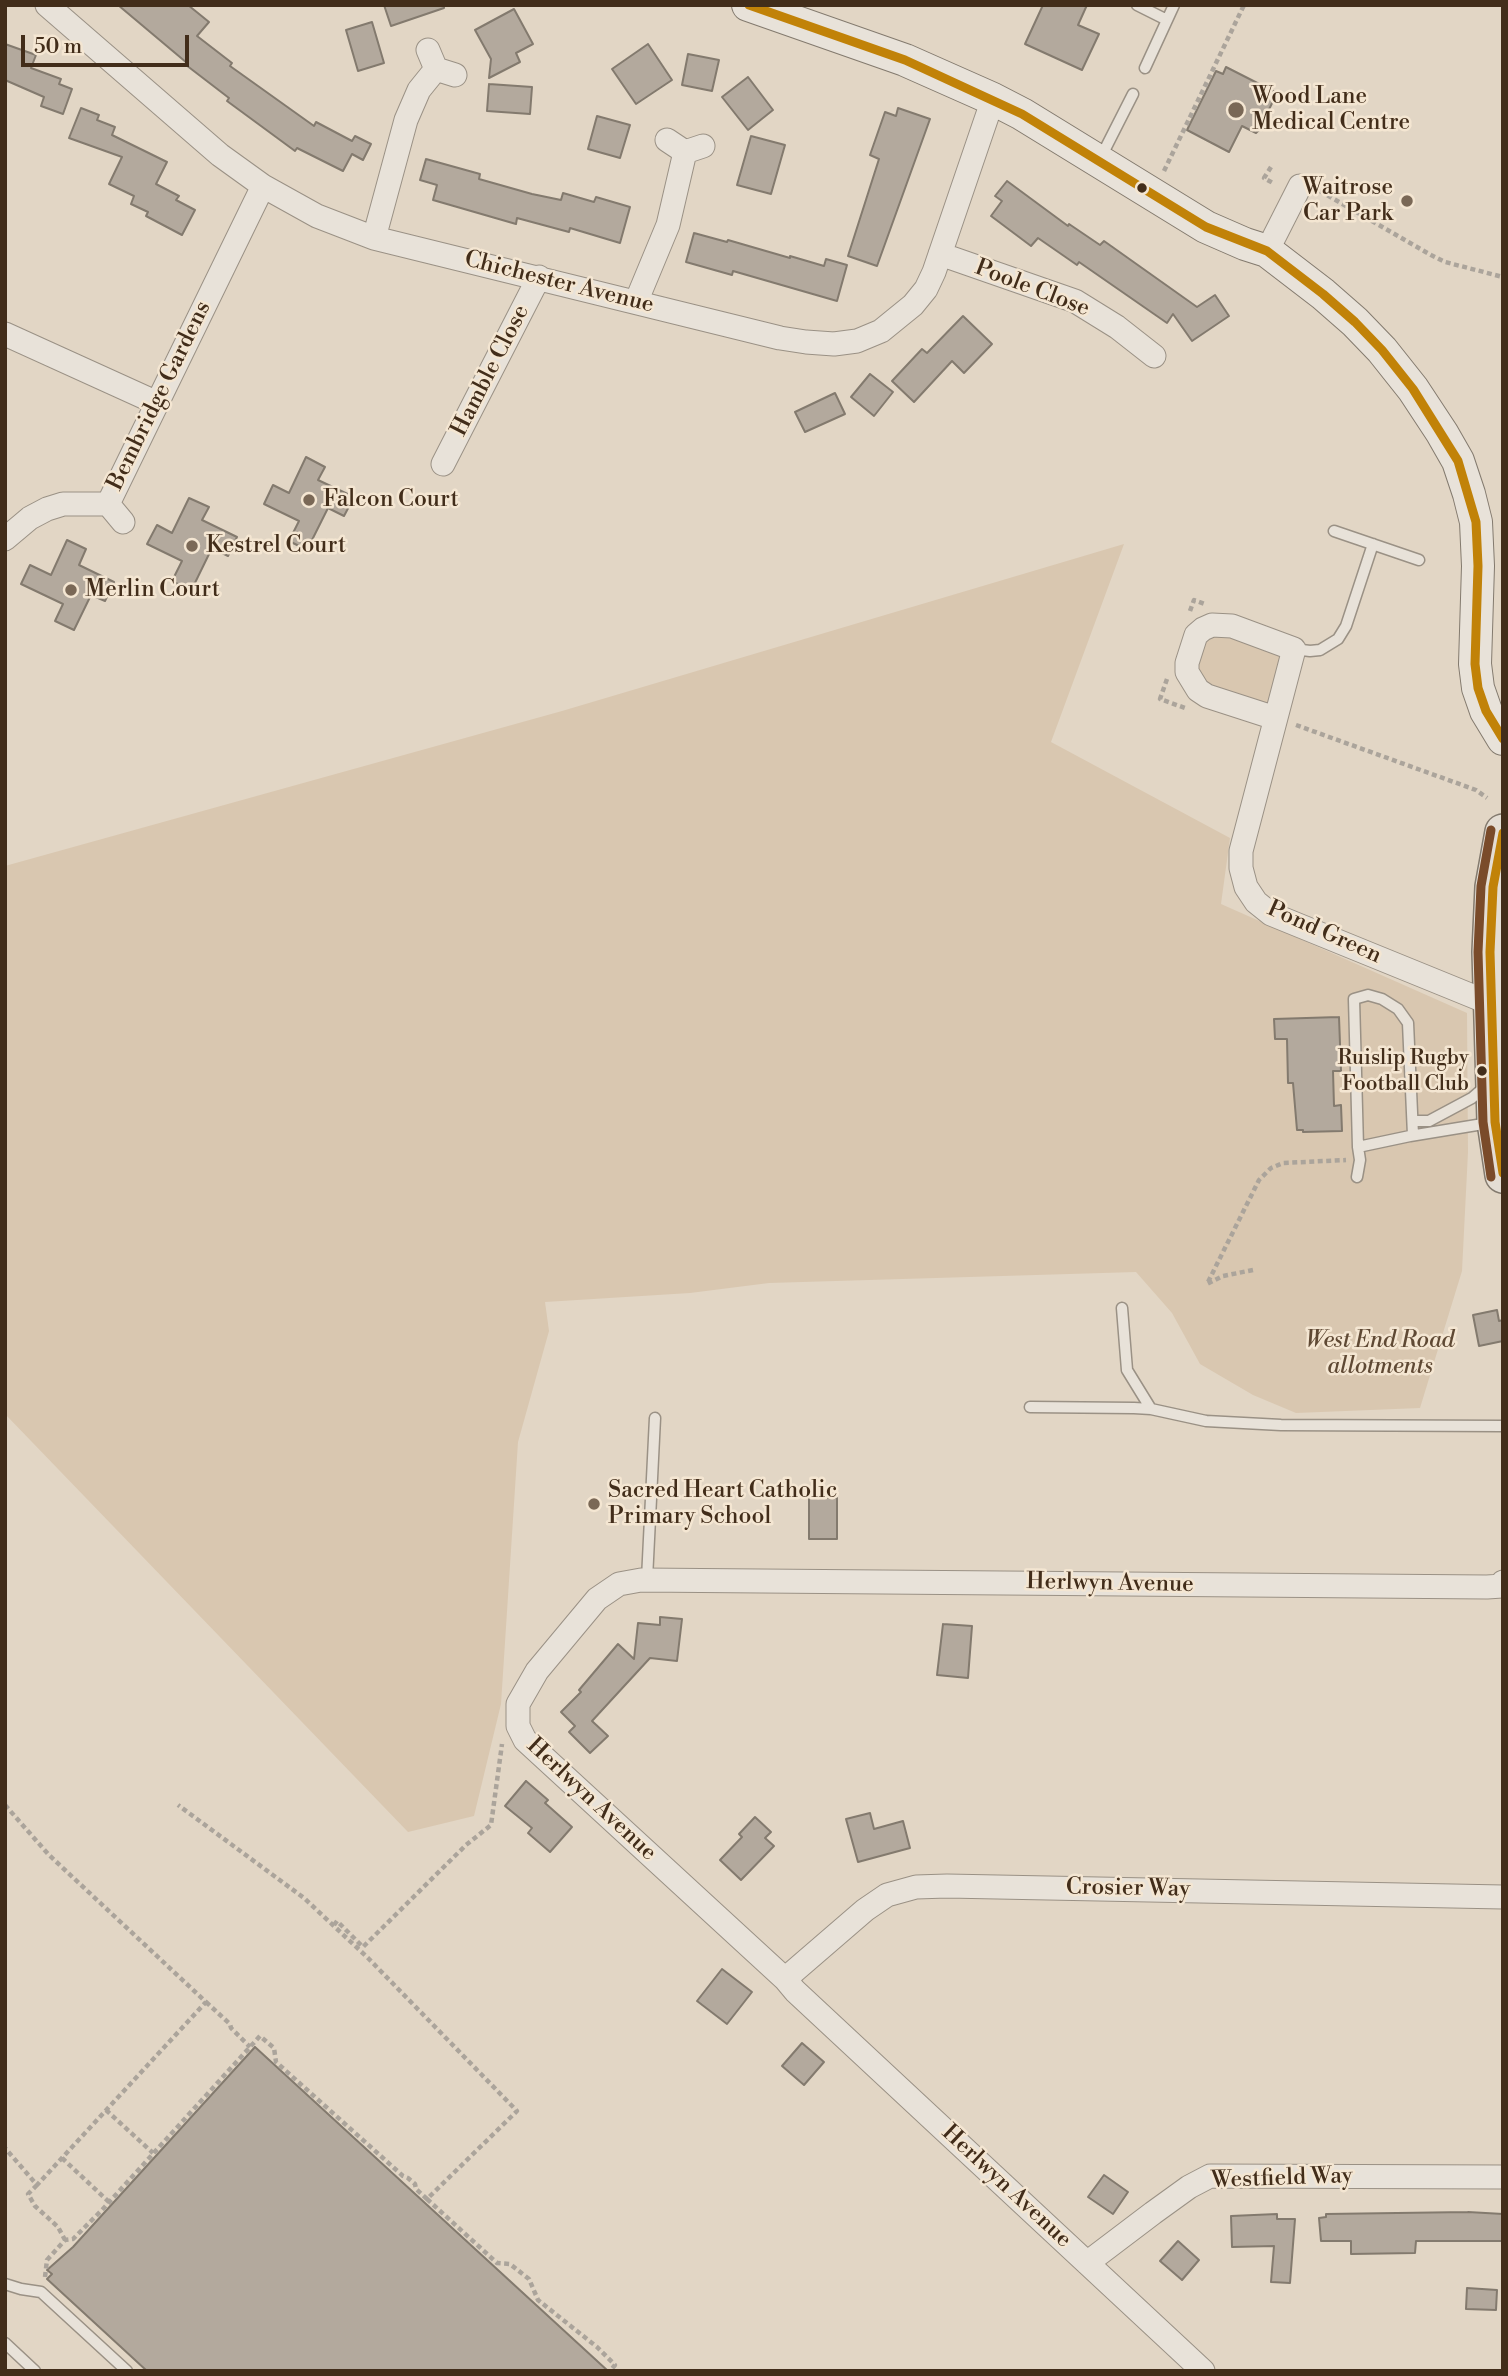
<!DOCTYPE html>
<html>
<head>
<meta charset="utf-8">
<style>
	body { margin:0 }
	#map { position:relative; width:1508px; height:2376px; overflow:hidden; background:#e2d6c5; font-family:"Libre Bodoni",serif }
	canvas { display:block }
	.frame { position:absolute; inset:0; border:7px solid #422d1a; pointer-events:none }
	.scale { position:absolute; left:21px; top:35px; width:168px; height:32px; box-sizing:border-box; border:4px solid #422d1a; border-top:0; padding-left:9px; font-size:21px; line-height:24px; white-space:nowrap; color:#422d1a; -webkit-text-stroke:5px #f4e6d2; paint-order:stroke }
</style>
</head>
<body>
<div id="map">
<canvas width="1508" height="2376"></canvas>
<div class="frame"></div>
<div class="scale">50 m</div>
</div>
<script>
const ctx = document.querySelector('canvas').getContext('2d');
ctx.lineJoin = 'round';
function paint(path, color) { ctx.fillStyle = color; ctx.fill(path, 'evenodd'); }
const shape = rows => new Path2D(rows.map(r => 'M' + r).join(''));
function trace(path, color, width, dash) { ctx.strokeStyle = color; ctx.lineWidth = width; ctx.lineCap = dash ? 'butt' : 'round'; ctx.setLineDash(dash || []); ctx.stroke(path); }
function write(font, color, halo, rows, align = 'center') {
  ctx.font = font + ' "Libre Bodoni",serif'; ctx.lineWidth = 5; ctx.setLineDash([]); ctx.textBaseline = 'middle'; ctx.strokeStyle = halo; ctx.fillStyle = color; for (const [text, x, y, turn = 0] of rows) {
    ctx.save(); ctx.translate(x, y); ctx.rotate((+turn || 0) * Math.PI / 180); ctx.textAlign = isNaN(turn) ? turn : align; if (halo) ctx.strokeText(text, 0, 0); ctx.fillText(text, 0, 0); ctx.restore();
  }
}
paint(shape([
	[1124,544,1051,742,1230,838,1221,904,1467,1013,1468,1152,1462,1271,1420,1408,1296,1413,1253,1395,1200,1364,1172,1313,1136,1272,769,1283,690,1293,545,1302,549,1331,518,1442,501,1704,474,1816,408,1832,5,1414,5,866,562,711],
	[1203,629,1294,649,1275,718,1198,690,1196,635]
]), '#d9c7b0');
const building = shape([
	[118,5,188,5,209,22,197,36,232,63,230,66,314,126,316,122,352,141,355,136,371,144,363,160,352,154,343,171,297,148,295,151,227,101,229,98,186,65,187,63,118,5],
	[384,5,444,5,444,8,391,26,384,5],
	[1043,5,1087,5,1078,25,1099,34,1082,70,1025,44,1043,5],
	[514,9,533,44,516,53,520,62,489,78,491,59,475,30,514,9],
	[372,22,384,63,358,71,346,30,372,22],
	[5,44,36,55,31,68,61,79,59,84,72,89,63,114,41,106,44,97,5,80,5,44],
	[648,44,672,80,636,104,612,69,648,44],
	[688,54,719,60,712,91,682,85,688,54],
	[1226,67,1277,93,1259,130,1256,133,1242,126,1229,152,1187,130,1216,71,1223,74,1226,67],
	[748,77,773,110,748,130,722,97,748,77],
	[489,84,532,87,530,114,487,111,489,84],
	[81,108,99,115,97,120,115,127,112,135,167,162,156,184,179,196,176,200,195,210,182,235,146,216,148,212,131,204,134,196,109,184,122,157,69,138,81,108],
	[898,108,930,119,877,266,848,256,879,159,870,155,885,112,896,116,898,108],
	[597,116,630,125,620,158,588,149,597,116],
	[751,136,785,145,771,194,737,185,751,136],
	[426,159,480,174,479,179,532,194,561,200,563,193,594,202,596,197,630,207,620,243,570,228,569,232,517,218,516,224,433,200,437,185,420,180,426,159],
	[1007,181,1068,226,1069,224,1100,245,1104,241,1197,307,1215,295,1229,316,1192,341,1173,314,1167,323,1079,262,1077,265,1038,238,1031,246,991,216,1002,201,995,196,1007,181],
	[694,233,727,242,728,240,790,258,790,256,824,266,826,259,847,265,837,301,733,271,732,275,686,262,694,233],
	[963,316,992,344,964,373,952,361,914,402,892,381,922,349,927,353,963,316],
	[870,374,893,392,874,416,851,397,870,374],
	[835,393,845,414,805,432,795,412,835,393],
	[306,457,325,467,318,480,354,497,344,516,328,508,307,550,289,541,299,521,264,504,273,485,289,493,306,457],
	[189,498,209,507,202,520,237,537,228,556,212,548,191,591,172,581,182,561,147,544,157,525,172,533,189,498],
	[67,540,86,549,79,565,114,582,105,601,91,595,74,630,55,621,63,604,21,584,30,565,51,575,67,540],
	[1339,1017,1341,1071,1333,1071,1334,1106,1341,1105,1342,1131,1303,1132,1303,1130,1297,1130,1293,1083,1288,1083,1287,1039,1275,1039,1274,1019,1339,1017],
	[1497,1310,1499,1321,1503,1320,1503,1341,1479,1346,1473,1315,1497,1310],
	[809,1497,837,1498,837,1539,809,1539,809,1497],
	[660,1617,682,1619,677,1661,650,1658,592,1721,608,1736,590,1753,569,1732,575,1726,561,1712,581,1692,579,1690,618,1644,634,1659,638,1623,660,1625,660,1617],
	[943,1624,972,1626,968,1678,937,1675,943,1624],
	[526,1781,548,1800,545,1803,572,1827,550,1852,528,1833,532,1828,505,1806,526,1781],
	[870,1813,874,1829,903,1821,910,1848,858,1862,846,1819,870,1813],
	[755,1817,771,1832,765,1838,774,1846,741,1880,720,1860,742,1837,739,1834,755,1817],
	[722,1969,752,1992,727,2024,697,2001,722,1969],
	[802,2043,824,2062,804,2085,782,2066,802,2043],
	[255,2047,608,2371,147,2371,47,2279,52,2274,47,2270,73,2247,255,2047],
	[1104,2175,1128,2192,1113,2214,1088,2197,1104,2175],
	[1468,2212,1503,2214,1503,2241,1416,2241,1415,2253,1351,2254,1351,2241,1321,2241,1319,2218,1326,2217,1326,2214,1468,2212],
	[1277,2214,1277,2219,1295,2219,1290,2283,1271,2282,1274,2246,1232,2247,1231,2216,1277,2214],
	[1178,2241,1199,2260,1182,2280,1160,2261,1178,2241],
	[1467,2288,1497,2290,1496,2310,1466,2309,1467,2288]
]);
paint(building, '#b3a99d');
trace(building, '#837a6e', 2);
const lane = shape([
	[1137,5,1167,20],
	[1145,68,1174,5],
	[1100,159,1133,94],
	[1334,531,1419,560],
	[1294,649,1310,651,1320,650,1338,639,1346,626,1373,544],
	[1413,1121,1429,1121,1472,1098,1487,1085],
	[1358,1147,1410,1136,1489,1123],
	[1357,1177,1360,1160,1358,1147,1354,999,1368,995,1382,999,1398,1009,1408,1023,1413,1135],
	[1122,1308,1127,1370,1151,1409],
	[1030,1407,1134,1408,1151,1409,1206,1421,1281,1425,1503,1426],
	[647,1579,655,1418],
	[5,2284,21,2289,41,2292,127,2371],
	[5,2343,35,2371]
]);
const street = shape([
	[47,5,220,155,263,186,317,216,374,238,780,338,806,342,834,344,857,341,881,331,913,305,926,289,934,272,993,99],
	[428,50,436,69,455,75],
	[667,140,685,152,703,146],
	[374,238,406,120,419,90,436,69],
	[1267,251,1300,186],
	[940,254,1075,301,1117,327,1154,356],
	[636,302,668,225,685,152],
	[5,334,157,403],
	[443,464,539,277],
	[108,504,123,522],
	[5,539,30,518,47,509,63,504,108,504,263,186],
	[1275,718,1207,696,1198,690,1187,672,1187,663,1196,635,1203,629,1212,625,1232,626,1294,649,1241,851,1241,868,1246,887,1256,902,1271,914,1492,1004],
	[785,1979,865,1910,887,1895,916,1887,947,1886,1503,1897],
	[1087,2263,1153,2213,1189,2187,1210,2176,1503,2177],
	[1203,2371,795,1991,785,1979,525,1740,518,1726,518,1704,537,1671,597,1599,619,1584,641,1580,1487,1587,1502,1586,1503,1582]
]);
const secondary = shape([
	[748,5,905,60,993,99,1022,114,1206,227,1245,244,1267,251,1323,294,1355,322,1382,350,1413,389,1442,433,1458,461,1469,494,1476,522,1478,566,1475,664,1478,688,1486,711,1503,739]
]);
const primary = shape([
	[1503,832,1493,887,1490,952,1495,1122,1503,1175]
]);
trace(lane, '#9a9185', 13);
trace(street, '#9a9185', 25);
trace(secondary, '#837a6e', 34);
trace(primary, '#837a6e', 38);
trace(shape([
	[1271,167,1264,178,1273,183],
	[1164,171,1244,5],
	[1320,191,1431,255,1445,262,1503,277],
	[1190,611,1194,600,1205,604],
	[1167,679,1160,699,1185,708],
	[1296,725,1476,790,1487,798],
	[1253,1270,1223,1276,1207,1284,1259,1180,1271,1168,1283,1163,1346,1160],
	[5,1805,49,1855,206,2002,37,2185,5,2148],
	[334,1925,337,1921,363,1947,466,1845,491,1825,502,1744],
	[206,2002,230,2024,231,2028,250,2047],
	[106,2110,153,2153],
	[62,2158,109,2202],
	[37,2185,28,2194,35,2206,58,2227,65,2240],
	[427,2199,497,2263,510,2264,529,2279,538,2300,597,2347,615,2365,610,2371],
	[45,2277,47,2260,65,2240,73,2239,102,2210,260,2036,274,2048,276,2062,403,2176,408,2178,415,2184,416,2189,427,2199,517,2111,368,1958,304,1898,178,1805]
]), '#aba49b', 4.5, [5, 3.5]);
trace(lane, '#e8e2d9', 10);
trace(street, '#e8e2d9', 23);
trace(secondary, '#e8e2d9', 32);
trace(primary, '#e4ddd3', 35);
trace(shape([
	[749,5,905,60,1022,114,1206,227,1267,251,1323,294,1355,322,1382,350,1413,389,1458,461,1476,522,1478,566,1475,664,1478,688,1486,711,1503,739],
	[1503,833,1493,887,1490,952,1495,1122,1503,1173]
]), '#c18208', 9);
trace(shape([
	[1491,1177,1483,1122,1478,952,1481,886,1491,830]
]), '#7a4b2a', 9);
for (const [x, y, r, color] of [
	[1236,110,9,"#7a6856"],
	[1142,188,6,"#422d1a"],
	[1407,201,7,"#7a6856"],
	[309,500,7,"#7a6856"],
	[192,546,7,"#7a6856"],
	[71,590,7,"#7a6856"],
	[1482,1071,6,"#422d1a"],
	[594,1504,7,"#7a6856"]
]) { const dot = new Path2D(); dot.arc(x, y, r, 0, 2 * Math.PI); ctx.fillStyle = color; ctx.fill(dot); trace(dot, '#f4e6d2', 2.5); }
write('21px', '#422d1a', '#f4e6d2', [
	["Ruislip Rugby",1469,1059],
	["Football Club",1469,1085]
], 'right');
write('23px', '#422d1a', '#f4e6d2', [
	["Wood Lane",1252,97],
	["Medical Centre",1252,123],
	["Waitrose",1393,188,"right"],
	["Car Park",1393,214,"right"],
	["Falcon Court",323,500],
	["Kestrel Court",206,546],
	["Merlin Court",85,590],
	["Sacred Heart Catholic",608,1491],
	["Primary School",608,1517]
], 'left');
write('23px', '#422d1a', '#f4e6d2', [
	["Chichester Avenue",559,283,14],
	["Poole Close",1032,289,21],
	["Hamble Close",491,371,-63],
	["Bembridge Gardens",160,396,-64],
	["Pond Green",1324,933,24],
	["Herlwyn Avenue",1110,1584,1],
	["Herlwyn Avenue",591,1800,43],
	["Crosier Way",1128,1889,1],
	["Westfield Way",1282,2179,-2],
	["Herlwyn Avenue",1006,2187,43]
]);
write('italic 23px', '#5f4934', '#f4e6d2', [
	["West End Road",1380,1341],
	["allotments",1380,1367]
]);
</script>
</body>
</html>
